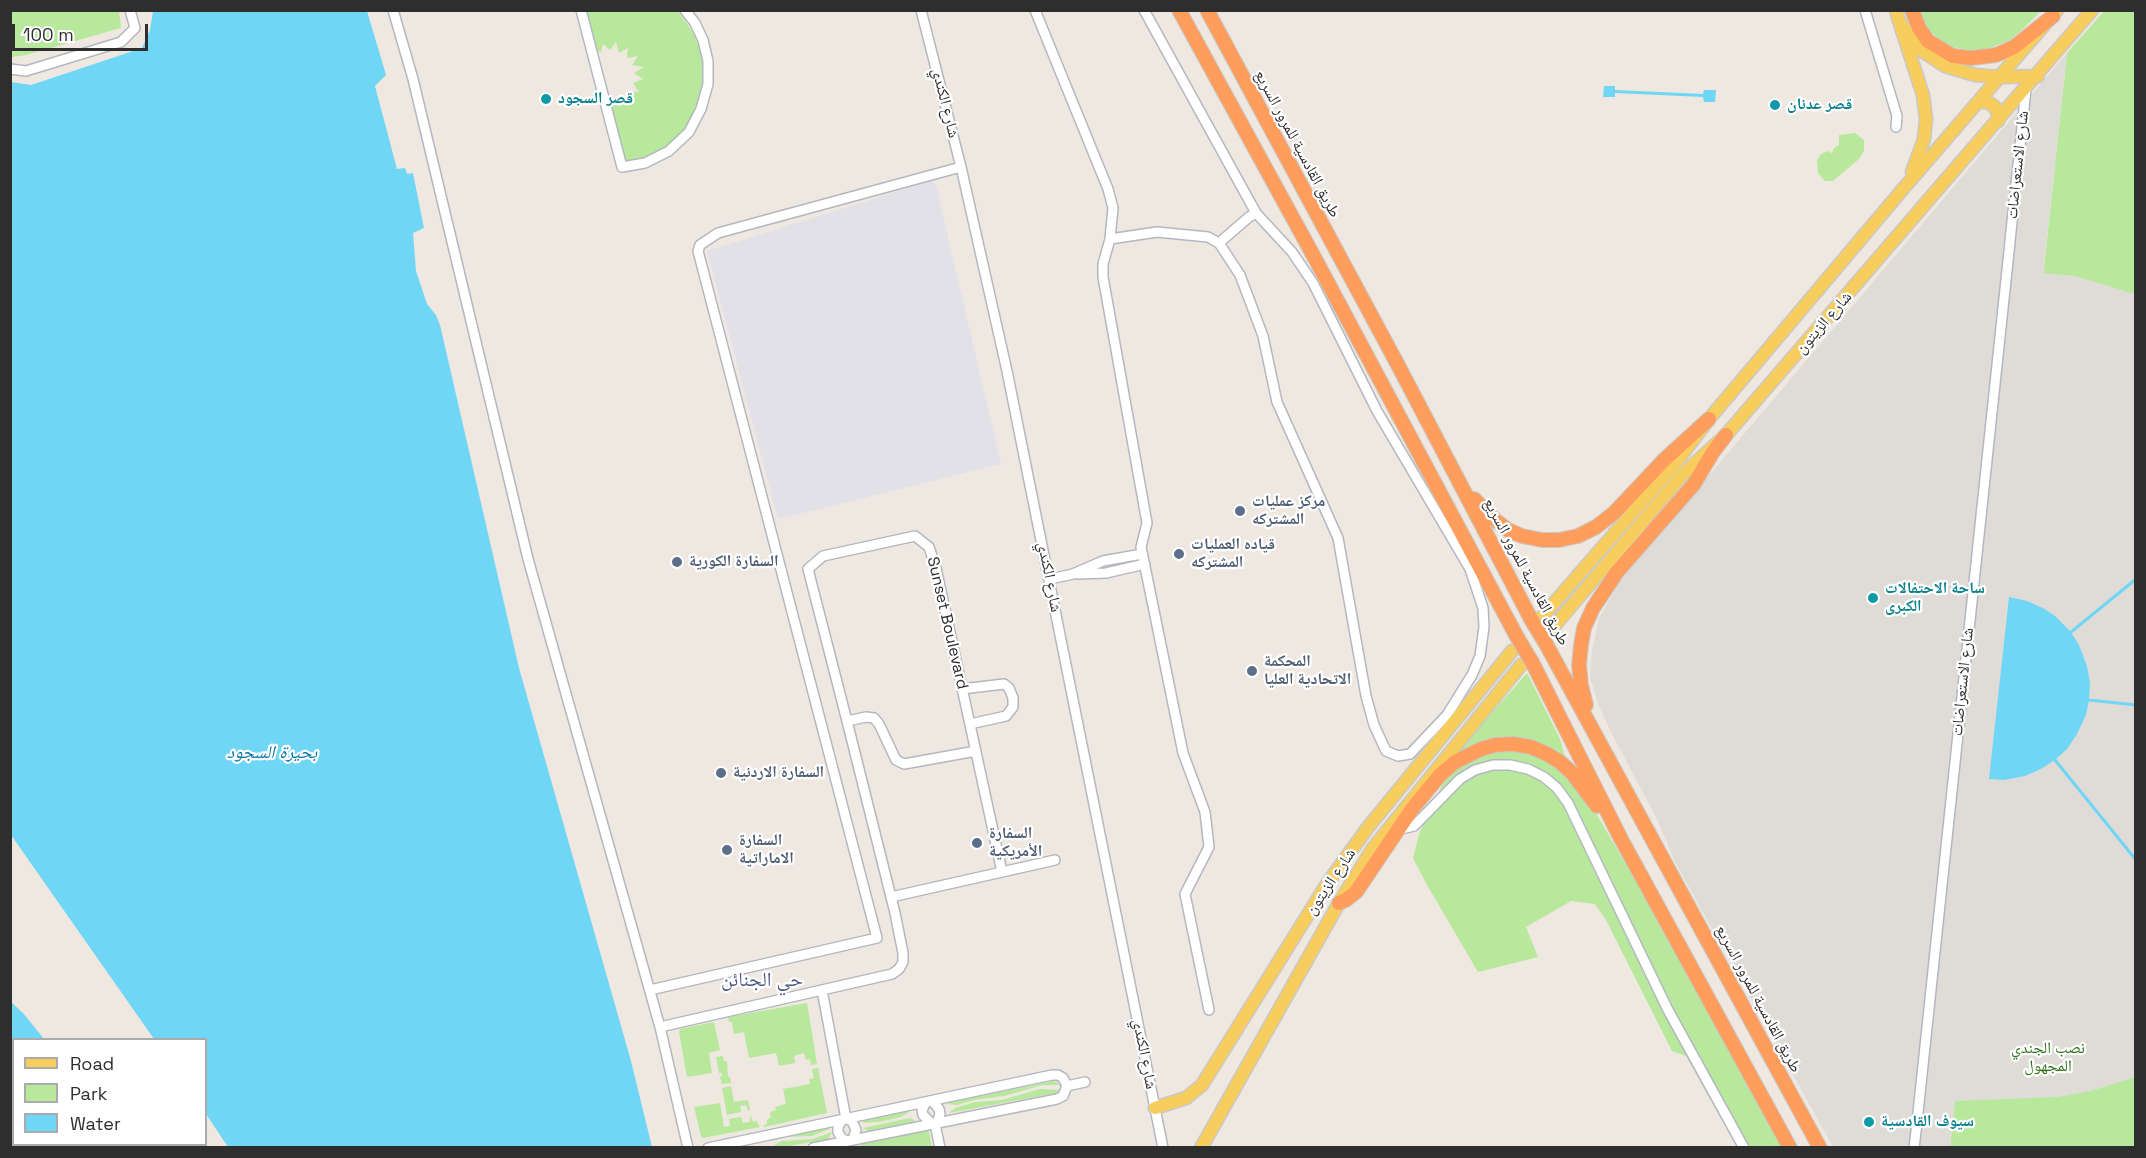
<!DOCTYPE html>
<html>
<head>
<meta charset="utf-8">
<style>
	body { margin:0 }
	#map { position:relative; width:2146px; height:1158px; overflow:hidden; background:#efe8e0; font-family:"Space Grotesk",sans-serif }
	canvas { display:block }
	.frame { position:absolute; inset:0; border:12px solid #2e2e2e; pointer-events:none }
	.legend { position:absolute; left:12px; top:1038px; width:195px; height:108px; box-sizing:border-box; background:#fff; border:2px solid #ababab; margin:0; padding:8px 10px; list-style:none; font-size:18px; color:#2e2e2e }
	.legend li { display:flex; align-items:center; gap:12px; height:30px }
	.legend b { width:30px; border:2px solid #ababab }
	.scale { position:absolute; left:12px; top:24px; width:136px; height:27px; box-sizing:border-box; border:3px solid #2e2e2e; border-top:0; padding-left:8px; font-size:18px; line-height:21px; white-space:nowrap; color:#2e2e2e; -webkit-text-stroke:4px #fff; paint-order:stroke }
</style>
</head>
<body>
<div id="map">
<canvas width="2146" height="1158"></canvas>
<div class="frame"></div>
<ul class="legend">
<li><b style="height:8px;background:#f7ce5d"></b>Road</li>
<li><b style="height:16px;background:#b8e89b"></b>Park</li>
<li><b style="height:16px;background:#70d6f5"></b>Water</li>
</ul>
<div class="scale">100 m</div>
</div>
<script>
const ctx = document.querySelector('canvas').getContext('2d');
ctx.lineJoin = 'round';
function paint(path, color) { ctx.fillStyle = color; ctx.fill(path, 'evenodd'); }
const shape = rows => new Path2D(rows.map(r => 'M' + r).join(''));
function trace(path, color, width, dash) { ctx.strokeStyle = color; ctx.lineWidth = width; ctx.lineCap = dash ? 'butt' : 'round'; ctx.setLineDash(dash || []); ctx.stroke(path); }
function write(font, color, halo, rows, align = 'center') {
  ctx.font = font + ' "Space Grotesk","Noto Naskh Arabic",sans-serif'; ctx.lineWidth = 4.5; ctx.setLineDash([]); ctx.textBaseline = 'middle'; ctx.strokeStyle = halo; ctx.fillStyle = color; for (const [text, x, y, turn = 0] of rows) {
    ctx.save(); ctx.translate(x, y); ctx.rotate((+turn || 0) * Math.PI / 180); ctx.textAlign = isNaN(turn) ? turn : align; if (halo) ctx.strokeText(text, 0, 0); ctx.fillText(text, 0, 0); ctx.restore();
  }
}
paint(shape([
	[931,181,936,185,1001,464,778,519,707,251]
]), '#e2e1e8');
paint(shape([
	[10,11,119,11,121,28,26,55,11,57],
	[586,11,678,11,694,34,702,56,704,80,700,103,691,125,675,143,656,155,641,160,624,163,609,104,613,101,620,107,623,97,631,101,629,91,639,92,633,83,643,79,634,73,644,67,632,65,638,56,627,58,628,48,619,53,616,42,610,50,603,44,601,52,596,51],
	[1919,11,2041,11,2025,27,2010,40,1985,50,1974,51,1952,47,1939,40,1930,31],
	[2104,11,2135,11,2135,1147,1950,1148,2067,53],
	[1855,133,1864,140,1864,151,1859,159,1833,181,1825,181,1818,173,1817,160,1821,154,1827,151,1832,153,1834,148,1839,145,1839,135],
	[1527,673,1560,739,1570,774,1582,789,1658,920,1784,1147,1737,1147,1686,1056,1672,1051,1606,920,1595,904,1571,901,1526,927,1538,957,1478,972,1427,885,1413,858,1419,834,1458,751],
	[807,1003,817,1064,811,1065,810,1059,806,1060,804,1053,794,1056,795,1063,779,1066,776,1053,749,1058,744,1032,734,1034,732,1022,729,1022,728,1017],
	[714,1022,720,1050,709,1053,712,1073,687,1077,679,1032,680,1029],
	[723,1056,724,1061,727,1061,728,1077,730,1077,731,1083,722,1084,720,1077,722,1076,722,1073,719,1073,716,1057],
	[818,1068,827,1113,764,1127,764,1125,767,1124,767,1120,771,1117,770,1112,776,1110,775,1107,786,1104,783,1089,810,1084,809,1079,814,1078,812,1069],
	[1054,1081,1060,1085,1043,1085,1004,1096,974,1100,957,1105,947,1104,950,1102],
	[731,1086,734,1102,748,1100,750,1110,748,1111,746,1105,740,1106,741,1112,727,1115,722,1088],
	[1040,1089,1060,1090,1056,1093,949,1113,955,1108,975,1102,1002,1100],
	[720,1103,724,1127,730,1126,729,1119,741,1117,743,1123,750,1122,750,1115,753,1122,756,1121,760,1127,703,1138,701,1136,694,1107],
	[912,1110,901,1117,879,1122,862,1123,866,1119],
	[910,1118,916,1121,868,1131,863,1128],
	[826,1126,830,1129,812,1136,785,1137,772,1141,774,1138],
	[925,1129,929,1132,932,1147,861,1147,860,1143],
	[832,1132,828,1139,784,1147,773,1146,782,1141,813,1139]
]), '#b8e89b');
paint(shape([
	[2067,53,2043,273,2075,276,2135,294,2135,1077,2091,1091,2058,1097,1955,1101,1950,1147,1833,1147,1675,862,1658,821,1612,734,1598,704,1590,677,1592,651,1599,618,1622,578]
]), '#dfdcd8');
paint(shape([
	[153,11,367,11,386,75,375,86,397,169,405,168,407,174,413,173,424,228,413,233,416,271,427,304,436,315,440,325,519,668,631,1061,652,1147,228,1147,206,1114,206,1040,154,1039,11,835,11,82,31,85,142,48,150,30],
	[1604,86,1615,86,1615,90,1703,94,1704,90,1716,90,1715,102,1704,102,1703,97,1615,93,1615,97,1603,97],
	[2009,597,2027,601,2043,608,2055,616,2070,631,2079,645,2087,666,2090,683,2089,700,2086,715,2077,734,2067,749,2056,759,2041,769,2025,776,2004,780,1989,779],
	[11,1002,23,1013,44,1039,14,1040,14,1144,145,1144,147,1147,11,1147]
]), '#70d6f5');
trace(shape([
	[2071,632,2136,579],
	[2089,700,2136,705],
	[2055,760,2136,860]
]), '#70d6f5', 3);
const minor = shape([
	[393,10,413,79,528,559,660,1027,688,1148],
	[581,10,622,167,645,163,669,151,689,132,701,109,708,84,708,61,703,40,695,23,685,10],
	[921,10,961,167,1007,371,1163,1148],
	[1035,10,1108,189,1113,208,1110,239],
	[1144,10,1256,213,1249,217,1219,243],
	[1865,10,1897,116,1896,127],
	[10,69,26,71,121,42,135,28,130,10],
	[2010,241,2026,89],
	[1078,574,1106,573,1145,564],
	[1050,579,1073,574,1103,561,1142,554],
	[962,689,1004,684,1009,688,1013,698,1013,707,1006,716,970,724],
	[847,721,866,717,874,718,879,724,896,760,904,764,976,751],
	[1397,830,1414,826,1460,779,1475,770,1493,765,1510,765,1528,769,1544,777,1557,788,1568,803,1668,1010,1744,1148],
	[1002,872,1055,860],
	[650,990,877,938,698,251,700,245,718,233,961,167],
	[822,990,846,1119],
	[1209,1010,1185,894,1209,847,1205,812,1183,753,1141,547,1147,523,1103,277,1103,264,1110,239,1157,232,1208,237,1219,243,1240,275,1263,336,1277,402,1338,538,1366,696,1374,725,1386,751,1398,756,1410,754,1447,715,1472,675,1480,656,1484,627,1483,608,1470,569,1377,411,1313,283,1292,252,1256,213],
	[660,1027,892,974,899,969,903,962,903,953,895,913,847,721,808,569,823,556,915,536,929,547,936,568,1002,872,891,897],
	[1067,1086,1085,1082],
	[932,1101,939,1109,940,1114,937,1123],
	[926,1102,922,1110,923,1115,932,1124],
	[847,1119,852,1121,856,1130,853,1139],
	[842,1120,838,1127,838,1132,842,1139,846,1140],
	[1917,1122,2010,242],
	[935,1124,940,1148],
	[708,1148,1052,1075,1058,1075,1063,1078,1067,1086,1063,1096,1057,1099,813,1148],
	[1914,1148,1917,1123]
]);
const major = shape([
	[1896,10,1899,21,1919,49,1945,66,1975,75,2001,77,2038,76],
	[1899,21,1923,95,1926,119,1924,139,1912,172],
	[1979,102,1988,102,1995,107,1998,114,1998,121],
	[1542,617,1674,465,1709,419,1903,189,2057,10],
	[1550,631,1683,474,1726,435,2092,10],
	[1155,1108,1186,1098,1202,1085,1327,884,1369,826,1512,651],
	[1201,1148,1339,903,1373,848,1521,665]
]);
const highway = shape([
	[1179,10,1312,253,1517,637],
	[1207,10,1399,367,1532,621],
	[1912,10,1919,28,1928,41,1953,56,1971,58,1996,55,2014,47,2053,16],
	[1474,499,1495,520,1508,530,1522,536,1542,540,1559,540,1578,536,1596,527,1614,513,1664,460,1709,419],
	[1546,644,1820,1148],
	[1532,662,1621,839,1790,1148],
	[1586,705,1581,685,1579,665,1581,645,1584,628,1593,608,1617,572,1694,484,1713,452,1726,435],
	[1339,903,1347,899,1356,892,1412,809,1440,775,1455,762,1481,749,1495,745,1513,744,1531,747,1547,754,1560,762,1572,773,1597,806]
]);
trace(minor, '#b4b7c1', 12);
trace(major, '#c9c9c9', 15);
trace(highway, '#c9c9c9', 16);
trace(minor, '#fff', 9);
trace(major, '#f7ce5d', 12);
trace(highway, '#ff9d5c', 14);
const highwayBridge = shape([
	[1532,621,1546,644],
	[1517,637,1532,662]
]);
trace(highwayBridge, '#c9c9c9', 16, []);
trace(highwayBridge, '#ff9d5c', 14);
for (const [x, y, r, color] of [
	[546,99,6,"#0f9aa8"],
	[1775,105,6,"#0f9aa8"],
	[1240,511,6,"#5c6f8a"],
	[1179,554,6,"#5c6f8a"],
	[677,562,6,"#5c6f8a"],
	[1873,598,6,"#0f9aa8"],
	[1252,671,6,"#5c6f8a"],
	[721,773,6,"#5c6f8a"],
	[977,843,6,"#5c6f8a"],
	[727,850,6,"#5c6f8a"],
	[1869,1122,6,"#0f9aa8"]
]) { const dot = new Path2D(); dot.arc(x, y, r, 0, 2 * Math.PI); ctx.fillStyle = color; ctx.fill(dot); trace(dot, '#fff', 2); }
write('bold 16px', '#0d838f', '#fff', [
	["قصر السجود",558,99],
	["قصر عدنان",1787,105],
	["ساحة الاحتفالات",1885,589],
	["الكبرى",1885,607],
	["سيوف القادسية",1881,1122]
], 'left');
write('16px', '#2e2e2e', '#fff', [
	["شارع الكندي",945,103,76],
	["طريق القادسية للمرور السريع",1297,144,62],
	["شارع الاستعراضات",2018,165,-84],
	["شارع الزيتون",1824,323,-49],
	["طريق القادسية للمرور السريع",1526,572,62],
	["شارع الكندي",1049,577,79],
	["Sunset Boulevard",947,623,77],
	["شارع الاستعراضات",1963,682,-84],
	["شارع الزيتون",1331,882,-56],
	["طريق القادسية للمرور السريع",1758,999,62],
	["شارع الكندي",1144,1054,79]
]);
write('bold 16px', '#4e5e75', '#fff', [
	["مركز عمليات",1252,502],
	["المشتركه",1252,520],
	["قياده العمليات",1191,545],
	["المشتركه",1191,563],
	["السفارة الكورية",689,562],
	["المحكمة",1264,662],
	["الاتحادية العليا",1264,680],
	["السفارة الاردنية",733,773],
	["السفارة",989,834],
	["الأمريكية",989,852],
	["السفارة",739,841],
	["الاماراتية",739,859]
], 'left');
write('16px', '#2d7118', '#fff', [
	["نصب الجندي",2048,1049],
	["المجهول",2048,1067]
]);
write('italic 18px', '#0777a8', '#fff', [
	["بحيرة السجود",272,753]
]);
write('20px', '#4b5782', '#fff', [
	["حي الجنائن",762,981]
]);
</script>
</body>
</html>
